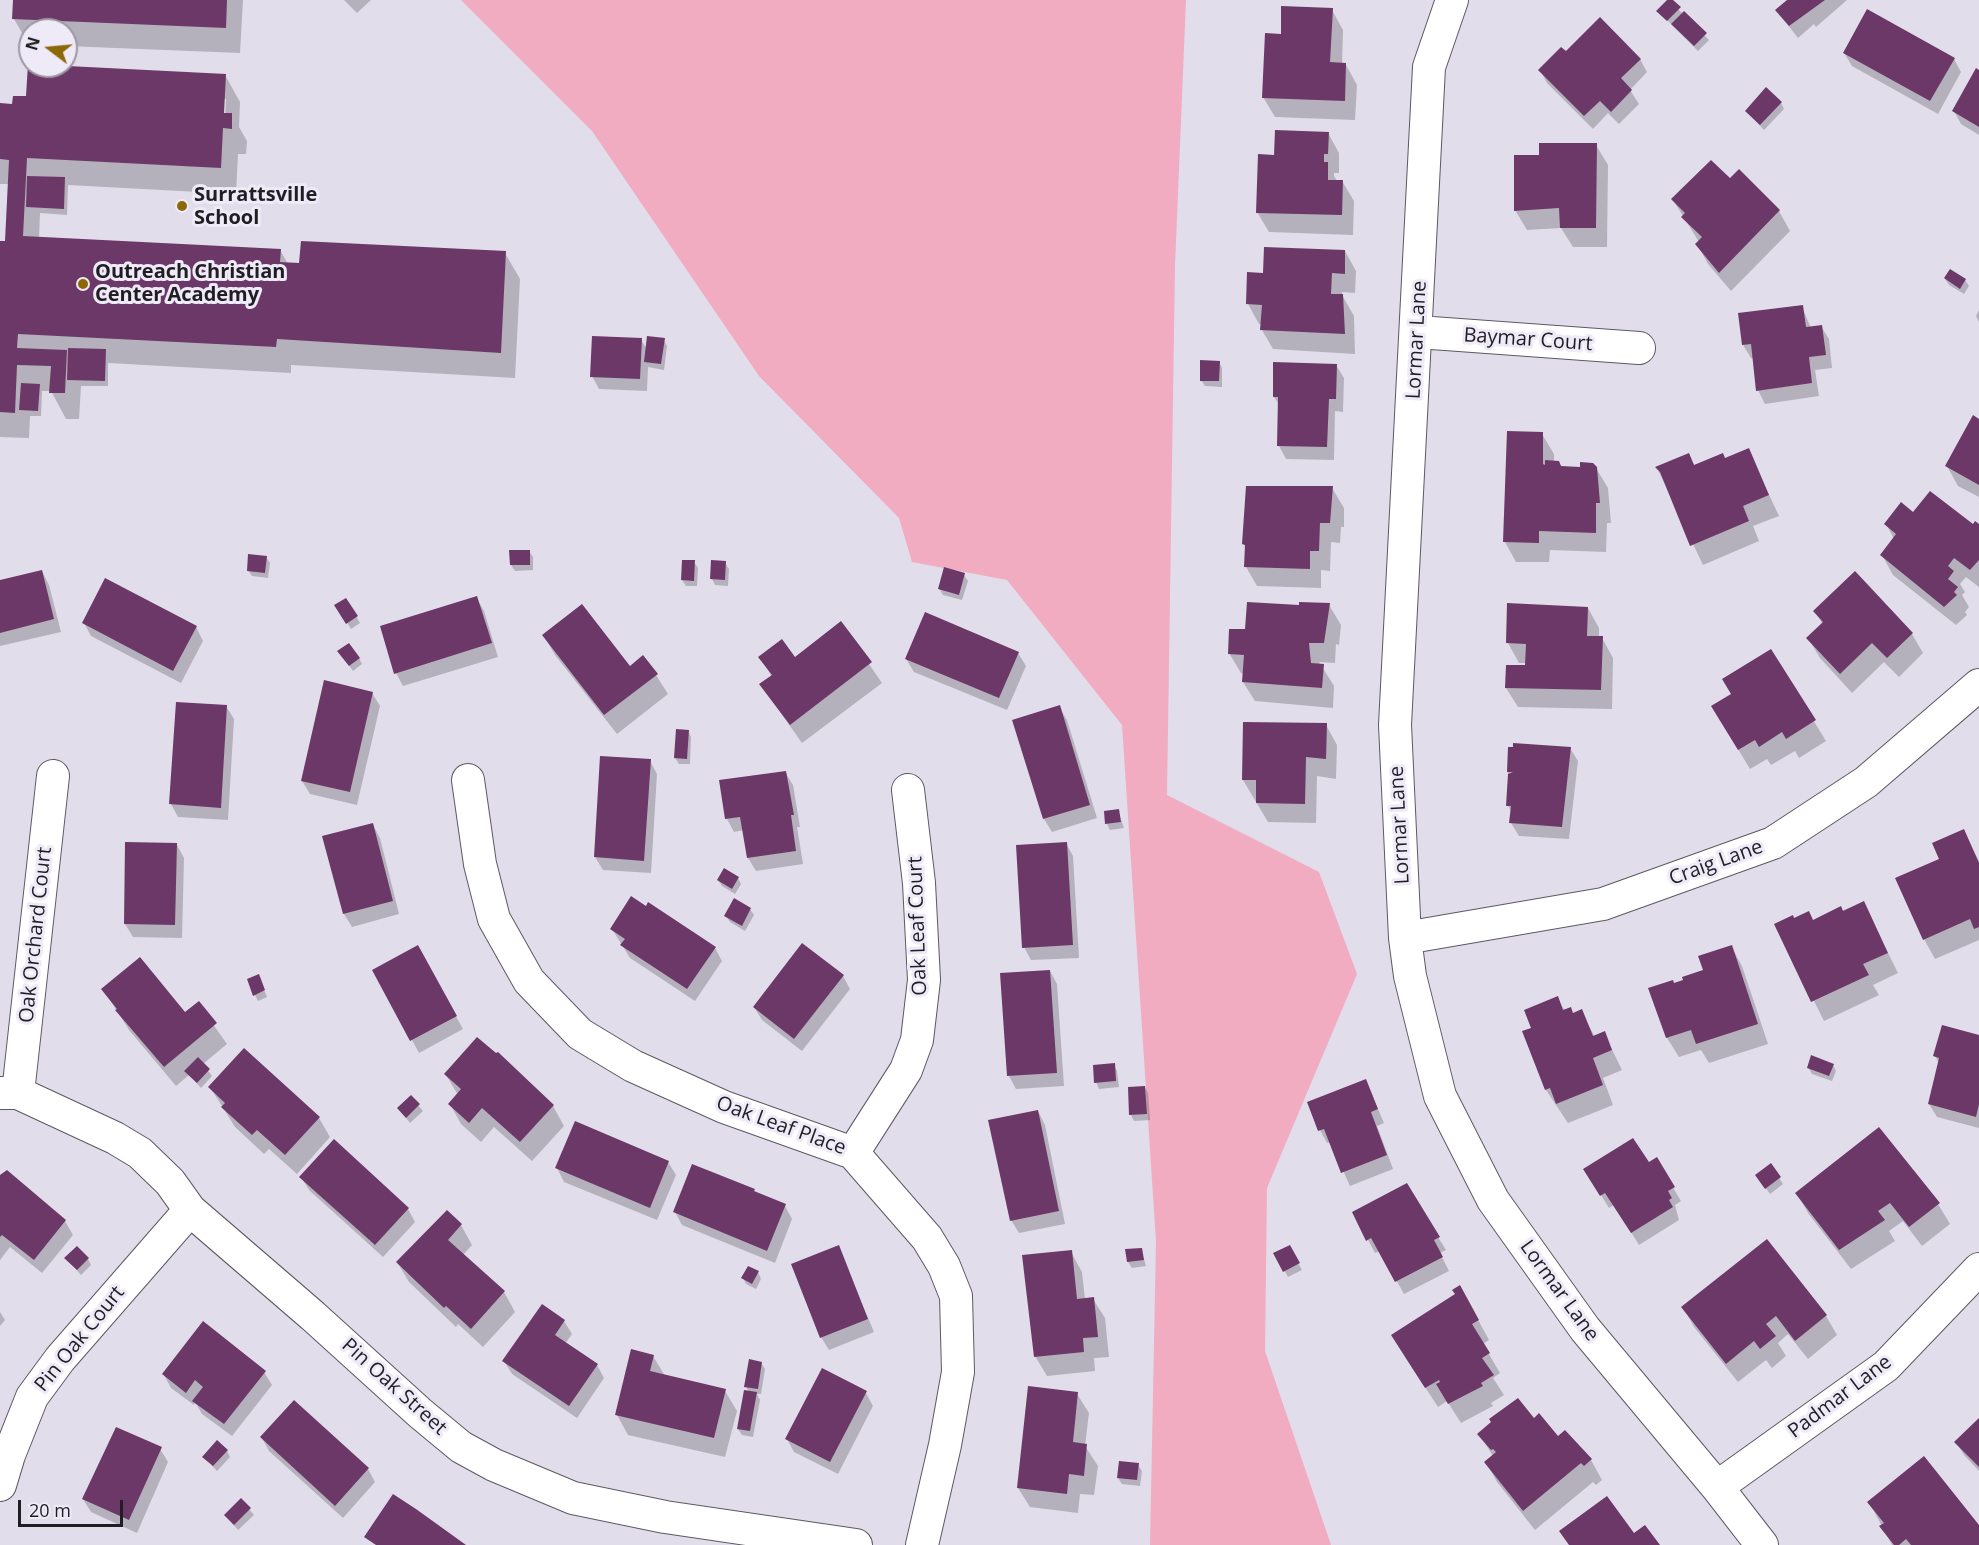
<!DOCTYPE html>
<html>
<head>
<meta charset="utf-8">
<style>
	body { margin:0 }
	#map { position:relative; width:1979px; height:1545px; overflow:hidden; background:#e2ddeb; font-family:"Open Sans",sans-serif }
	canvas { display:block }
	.north { position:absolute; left:18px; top:18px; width:60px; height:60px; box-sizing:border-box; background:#efeaf8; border:2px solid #9c98a3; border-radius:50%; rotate:286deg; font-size:16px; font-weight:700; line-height:24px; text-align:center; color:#201e23 }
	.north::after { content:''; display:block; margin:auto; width:21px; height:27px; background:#8c6809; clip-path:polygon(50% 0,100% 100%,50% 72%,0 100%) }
	.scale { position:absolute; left:18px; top:1500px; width:105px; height:27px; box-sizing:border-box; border:3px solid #201e23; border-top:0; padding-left:8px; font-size:18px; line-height:21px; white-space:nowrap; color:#201e23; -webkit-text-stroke:4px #efeaf8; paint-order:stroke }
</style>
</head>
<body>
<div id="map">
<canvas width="1979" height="1545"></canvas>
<div class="north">N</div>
<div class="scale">20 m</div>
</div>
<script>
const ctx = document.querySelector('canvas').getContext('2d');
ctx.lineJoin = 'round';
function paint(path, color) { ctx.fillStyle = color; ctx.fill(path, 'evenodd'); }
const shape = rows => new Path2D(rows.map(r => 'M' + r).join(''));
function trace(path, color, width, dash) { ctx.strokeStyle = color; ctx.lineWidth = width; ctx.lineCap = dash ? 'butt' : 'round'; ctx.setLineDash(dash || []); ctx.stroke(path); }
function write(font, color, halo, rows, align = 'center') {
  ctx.font = font + ' "Open Sans",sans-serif'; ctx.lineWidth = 6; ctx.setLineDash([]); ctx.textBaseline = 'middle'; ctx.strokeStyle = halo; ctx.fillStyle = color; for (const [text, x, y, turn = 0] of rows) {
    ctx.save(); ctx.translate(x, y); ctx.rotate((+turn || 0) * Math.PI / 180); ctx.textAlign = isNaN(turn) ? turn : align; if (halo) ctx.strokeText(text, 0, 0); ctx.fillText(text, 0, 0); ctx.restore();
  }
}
paint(shape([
	[461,0,1186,0,1175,266,1167,795,1319,872,1357,974,1267,1188,1265,1351,1331,1545,1150,1545,1156,1241,1122,725,1007,580,912,562,899,518,759,376,592,131]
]), '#f1acc1');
paint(shape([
	[14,0,243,0,240,53,66,46,66,30,30,30,29,45,14,19],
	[344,0,371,0,357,13],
	[1669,0,1709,40,1698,51,1658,11],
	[1789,0,1847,0,1816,27,1814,24,1798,38,1777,11],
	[1332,10,1343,30,1342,65,1346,65,1357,85,1355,120,1275,117,1263,97,1282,36],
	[1566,53,1640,59,1647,72,1630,90,1639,104,1619,124,1608,113,1593,129,1547,83,1540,70],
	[1844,53,1954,59,1961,72,1938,114,1852,66],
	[1979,72,1979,135,1961,124,1954,111],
	[225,75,240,102,239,127,247,141,246,154,238,154,236,194,68,185,67,215,40,213,39,238,280,250,288,264,505,253,520,279,515,378,291,365,291,373,108,363,108,386,81,386,79,419,66,419,51,391,42,391,41,416,30,416,29,438,0,437,0,242,7,243,10,184,0,184,0,104,14,105],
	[223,99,226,99,225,121,222,120],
	[1781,103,1784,109,1764,130,1746,111],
	[1328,133,1339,153,1339,173,1334,173,1334,176,1337,181,1342,181,1354,201,1353,235,1269,232,1257,212,1276,156],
	[1596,145,1608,165,1607,247,1573,247,1561,228,1527,230,1515,210,1540,157],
	[1730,181,1779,211,1790,231,1731,291,1708,264,1697,244,1699,242,1673,200],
	[1345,251,1356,271,1355,293,1342,292,1342,295,1354,316,1355,354,1273,349,1262,330,1262,324,1259,324,1248,304,1264,275],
	[1950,271,1965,280,1969,286,1964,294,1949,285,1945,279],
	[1802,307,1811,328,1821,326,1829,339,1832,368,1815,370,1819,396,1765,404,1758,390,1754,358,1751,358,1743,345],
	[1979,310,1979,322,1976,316],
	[641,340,647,349,664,340,667,346,664,370,648,367,647,391,599,389,592,376],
	[1219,362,1222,368,1222,387,1205,386,1201,380],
	[1336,365,1344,378,1343,412,1335,411,1334,460,1286,459,1279,446,1280,406,1274,397],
	[1979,420,1979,497,1958,486,1947,466],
	[1542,434,1554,454,1554,462,1561,467,1596,468,1608,488,1611,523,1607,523,1606,552,1550,550,1549,562,1516,562,1505,542],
	[1748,450,1779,516,1753,526,1759,541,1703,565,1657,468,1688,455,1695,466,1725,460],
	[1332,488,1344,508,1344,527,1341,527,1340,543,1331,542,1330,571,1321,570,1321,588,1257,586,1246,567,1246,549,1244,544],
	[1914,515,1979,526,1979,587,1966,577,1960,584,1965,592,1962,595,1969,607,1965,612,1967,615,1956,625,1893,575,1882,555,1894,539,1886,524],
	[529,551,533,557,533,570,515,571,511,565,511,552],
	[266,557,270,563,268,578,252,576,248,570],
	[694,562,698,568,697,586,686,586,682,580],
	[713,562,725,563,729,569,728,586,715,585,712,579],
	[42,571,49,585,61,632,0,646,0,581],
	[964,575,968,581,962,600,943,595,939,588],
	[476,597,484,611,498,657,403,686,396,673],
	[346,600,360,623,351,629,336,605],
	[1329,605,1341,625,1339,645,1336,644,1335,663,1319,662,1334,686,1333,708,1255,701,1243,682,1244,674,1241,673,1229,653,1300,607],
	[1509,605,1588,608,1599,628,1599,638,1602,638,1613,658,1612,709,1518,707,1506,688,1527,667,1527,663,1519,663,1508,643],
	[1815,611,1912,634,1923,653,1899,677,1884,662,1852,693,1820,658,1808,638,1823,625],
	[84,623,196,627,203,641,181,683,91,636],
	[841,623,882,683,802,743,761,685,772,677,760,657,794,659],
	[544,636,656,675,668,694,617,734,555,655],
	[1771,651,1826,741,1799,758,1795,751,1771,765,1767,759,1750,769,1724,726,1733,695],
	[1018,653,1026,666,1007,710,914,672,906,659],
	[343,657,359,658,362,664,353,671],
	[372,693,380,706,357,805,310,794,302,781],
	[226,706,234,719,228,820,178,817,171,804],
	[1059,707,1067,720,1097,818,1052,832,1044,819,1014,721],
	[1326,725,1337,745,1336,779,1317,776,1316,823,1268,822,1243,780],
	[688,731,691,737,690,764,679,764,675,758],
	[1570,748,1578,761,1569,839,1519,836,1511,823,1512,813,1508,806,1508,772],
	[650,761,657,774,651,873,603,870,595,857],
	[785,772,793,785,800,827,797,827,803,864,756,871,748,858,744,830,734,832,727,819,721,782],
	[1118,811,1124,828,1110,830,1107,824],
	[373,825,380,838,399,914,352,927,344,914],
	[1963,831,1979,861,1979,940,1935,959,1924,939],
	[1066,843,1073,856,1079,958,1031,960,1024,947],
	[177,845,184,858,182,938,133,937,125,924],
	[738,878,741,884,735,894,722,886,718,880],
	[1863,903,1898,973,1873,985,1879,995,1824,1021,1776,925,1813,921],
	[646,908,715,948,722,961,695,1001,630,958,612,929],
	[750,909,754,915,745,931,730,922,726,916],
	[1731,946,1742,966,1768,1044,1709,1063,1701,1050,1679,1057,1667,1038,1650,989,1674,985,1705,971],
	[417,947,463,1029,419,1053,412,1040],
	[1050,971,1057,984,1064,1086,1016,1089,1009,1076],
	[843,976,850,989,802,1051,762,1020,754,1007],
	[261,982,267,997,258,1001,255,995],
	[103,989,185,1014,198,1003,227,1044,203,1064,212,1076,201,1088,189,1075,176,1086,129,1030],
	[1557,998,1565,1011,1573,1014,1581,1011,1595,1037,1604,1033,1622,1070,1603,1078,1613,1105,1568,1123,1546,1090,1524,1032,1533,1029],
	[1979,1037,1979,1128,1937,1117,1929,1104,1939,1063,1935,1056],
	[1114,1065,1117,1071,1119,1087,1099,1089,1096,1082],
	[1833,1065,1836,1071,1832,1081,1812,1074,1808,1067],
	[446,1075,553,1106,564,1126,532,1161,494,1127,481,1142,461,1124,450,1104,458,1095],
	[1366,1081,1384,1123,1377,1126,1393,1169,1350,1186,1330,1142,1327,1143,1320,1130],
	[210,1087,319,1118,330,1137,297,1174,269,1149,264,1154,235,1127],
	[1145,1087,1148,1093,1150,1120,1134,1121,1131,1115],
	[411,1097,423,1111,410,1123,399,1109],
	[1038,1111,1045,1125,1065,1224,1019,1233,1011,1220],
	[1656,1159,1681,1201,1675,1205,1679,1220,1639,1245,1614,1205,1609,1208,1585,1169,1648,1165],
	[668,1162,676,1175,657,1220,564,1182,557,1168],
	[1771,1165,1783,1184,1770,1194,1761,1181],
	[7,1172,65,1221,73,1235,42,1273,10,1247,0,1260,0,1180],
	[301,1177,408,1209,415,1222,383,1257,309,1190],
	[754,1190,756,1194,785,1206,792,1219,775,1263,682,1225,675,1212],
	[1797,1193,1938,1204,1950,1224,1922,1246,1903,1221,1889,1231,1895,1241,1851,1269,1808,1213],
	[1354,1213,1438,1237,1446,1250,1440,1253,1449,1271,1404,1294,1380,1251,1375,1253],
	[461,1225,472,1245,463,1255,504,1292,515,1312,483,1347,458,1324,456,1327,409,1282,397,1262],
	[838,1247,874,1332,829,1350,821,1337],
	[1289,1247,1302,1270,1288,1277,1276,1254],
	[1141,1249,1146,1266,1132,1268,1128,1262],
	[1071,1252,1082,1272,1085,1299,1093,1299,1105,1318,1109,1357,1094,1358,1095,1371,1047,1376,1035,1356],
	[66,1258,88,1259,91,1265,81,1275],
	[758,1272,761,1279,756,1289,746,1284,743,1278],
	[1471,1307,1489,1340,1483,1344,1500,1373,1493,1378,1504,1395,1491,1403,1493,1406,1461,1423,1447,1401,1438,1407,1404,1355],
	[1683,1307,1826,1316,1837,1335,1808,1359,1788,1334,1778,1343,1786,1356,1772,1368,1766,1360,1738,1382,1694,1327],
	[0,1312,5,1320,0,1326],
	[564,1321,572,1334,565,1344,597,1365,604,1378,577,1418,512,1374,504,1361],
	[653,1356,665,1376,725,1391,737,1411,725,1457,628,1435,617,1415],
	[761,1363,765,1369,761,1394,757,1394,760,1400,753,1437,742,1435,738,1429,749,1392,746,1387],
	[264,1372,272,1385,232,1436,202,1414,195,1402,194,1405,171,1388,164,1375],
	[866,1393,873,1406,838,1474,794,1452,787,1439],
	[1077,1394,1089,1413,1085,1446,1098,1466,1094,1495,1080,1494,1078,1513,1030,1507,1018,1488],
	[1979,1418,1979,1471,1964,1455,1956,1442],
	[1534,1420,1591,1460,1602,1480,1596,1485,1593,1482,1535,1530,1497,1482,1486,1462,1493,1456,1479,1434],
	[262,1438,368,1469,375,1482,343,1518,269,1451],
	[160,1449,168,1462,137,1533,91,1512,83,1499],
	[227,1451,230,1457,217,1471,204,1457],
	[1138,1465,1142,1471,1140,1486,1122,1484,1118,1478],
	[241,1500,254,1515,238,1530,226,1516],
	[1869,1502,1979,1528,1979,1545,1892,1545]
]), '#0003');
paint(shape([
	[13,0,227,0,226,28,12,19],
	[1667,0,1673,0,1681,7,1667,21,1656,11],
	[1787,0,1825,0,1789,26,1775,10],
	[1281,6,1333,8,1330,62,1346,63,1345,101,1262,98,1265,33,1281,34],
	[1867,9,1955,58,1930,101,1843,53],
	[1684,11,1707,33,1694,46,1671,24],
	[1600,17,1641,59,1621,78,1632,90,1611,112,1600,101,1584,116,1538,70,1561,47,1566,51],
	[28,64,226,74,224,113,232,113,232,129,223,128,221,168,27,158,23,236,281,249,280,262,299,263,301,241,506,251,501,353,277,339,276,347,18,334,17,348,67,350,65,393,49,393,51,366,17,365,15,413,0,412,0,241,5,241,9,160,0,159,0,103,12,104,13,96,26,96],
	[1976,68,1979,70,1979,127,1952,111],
	[1766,87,1782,102,1760,125,1745,111],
	[1275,130,1329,132,1328,154,1324,154,1324,162,1328,162,1328,180,1343,180,1342,215,1256,213,1258,154,1274,155],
	[1539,143,1597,143,1596,228,1560,228,1559,208,1514,211,1514,155,1539,155],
	[1711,160,1730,178,1739,169,1780,210,1719,273,1695,244,1702,237,1681,217,1685,213,1671,199],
	[27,176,65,177,64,209,26,207],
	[1264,247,1345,250,1345,274,1332,273,1331,294,1343,294,1345,334,1260,330,1262,305,1246,304,1247,272,1263,273],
	[1950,269,1966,279,1960,289,1944,278],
	[1803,305,1806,327,1822,325,1826,355,1809,357,1812,383,1756,391,1751,344,1742,345,1738,313],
	[592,336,642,338,640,379,590,377],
	[647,336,665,338,661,364,644,362],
	[68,348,106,349,105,381,67,380],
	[1200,360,1220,361,1219,381,1200,381],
	[1273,362,1337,364,1336,399,1329,399,1327,447,1277,446,1278,397,1273,397],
	[21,383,40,384,38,411,19,410],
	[1973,415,1979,419,1979,485,1945,466],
	[1507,431,1543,432,1543,464,1545,465,1545,460,1559,461,1561,466,1580,467,1580,462,1593,463,1597,467,1600,503,1596,503,1596,533,1539,531,1539,543,1503,542],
	[1749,448,1769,495,1743,506,1749,521,1690,546,1660,472,1655,467,1689,453,1694,465,1723,453,1725,458],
	[1246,486,1333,486,1330,523,1320,523,1319,551,1310,551,1310,569,1244,567,1245,545,1242,544],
	[1930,491,1973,524,1975,521,1979,524,1979,560,1970,570,1954,558,1948,566,1954,571,1948,579,1958,587,1954,592,1957,595,1944,607,1880,555,1896,534,1884,524,1901,502,1913,512],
	[509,550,530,550,530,565,510,565],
	[248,554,267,556,265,573,247,571],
	[682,560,695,560,694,581,681,580],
	[711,560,726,561,725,580,710,579],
	[944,567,965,573,959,595,938,589],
	[42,570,54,619,0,633,0,580],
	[1855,571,1913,633,1887,658,1872,643,1840,674,1806,638,1823,622,1813,611],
	[105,578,197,626,173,671,82,623],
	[477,596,492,643,394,674,380,626],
	[346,598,358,616,346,624,334,605],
	[1247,602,1299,605,1299,602,1330,603,1324,643,1309,643,1311,663,1324,664,1322,688,1242,682,1244,655,1228,654,1229,629,1245,629],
	[1507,603,1588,607,1587,636,1603,636,1601,690,1505,688,1506,665,1525,665,1526,644,1506,643],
	[582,604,630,666,643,655,658,674,604,715,542,635],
	[925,612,1019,652,999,698,905,659],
	[841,621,872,662,790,725,759,684,772,675,758,657,782,639,795,657],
	[349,643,360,658,349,666,337,651],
	[1771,649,1816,720,1786,739,1782,732,1759,747,1755,740,1738,750,1711,706,1731,694,1722,679],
	[324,680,373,692,350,792,301,781],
	[176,702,227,705,221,808,169,804],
	[1060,705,1090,805,1043,819,1012,720],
	[1243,722,1327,723,1326,759,1306,757,1305,804,1256,803,1256,780,1242,780],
	[676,729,689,730,687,759,674,758],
	[1513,743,1571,747,1562,827,1509,823,1511,806,1506,806,1508,774,1513,772,1507,772,1508,747,1513,747],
	[600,756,651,759,644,861,594,857],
	[786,771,794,815,791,815,796,851,747,858,740,817,725,819,719,780],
	[1119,809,1121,822,1105,824,1104,811],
	[373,823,393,901,343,914,322,836],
	[1964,829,1979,863,1979,927,1974,929,1970,919,1923,940,1895,878,1939,859,1932,843],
	[125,842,177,843,175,925,124,924],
	[1067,842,1073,945,1022,948,1016,845],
	[724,868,739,877,732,889,717,880],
	[631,896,646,906,648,902,716,947,687,989,620,945,625,939,610,929],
	[734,898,751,908,742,926,724,916],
	[1864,901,1888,953,1863,964,1869,975,1811,1002,1774,924,1793,915,1794,918,1809,911,1813,920,1841,906,1843,911],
	[802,943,844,975,794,1039,753,1007],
	[418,945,457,1016,410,1041,372,970],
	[1732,945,1758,1024,1696,1044,1691,1030,1666,1038,1648,988,1673,980,1674,983,1683,980,1682,977,1703,970,1698,956],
	[140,957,185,1012,199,1001,217,1023,164,1067,115,1010,117,1009,101,989],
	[1050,970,1057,1073,1007,1076,1000,973],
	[259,974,265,990,253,996,247,979],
	[1558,996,1563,1010,1571,1007,1573,1013,1582,1009,1593,1036,1605,1031,1612,1050,1593,1058,1603,1085,1556,1104,1550,1088,1545,1090,1522,1031,1531,1028,1524,1010],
	[1942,1025,1979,1035,1979,1104,1976,1117,1928,1104,1939,1058,1933,1056],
	[477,1037,496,1053,498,1052,554,1105,520,1142,482,1108,469,1123,448,1104,461,1089,444,1074],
	[244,1048,320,1117,285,1155,257,1130,252,1135,221,1107,225,1103,208,1087],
	[1811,1055,1834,1064,1829,1076,1807,1068],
	[198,1057,210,1069,197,1083,184,1071],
	[1115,1063,1116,1081,1094,1083,1093,1065],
	[1366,1079,1378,1109,1371,1112,1387,1155,1341,1173,1324,1129,1318,1131,1307,1102],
	[1145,1086,1147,1114,1129,1115,1128,1087],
	[411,1095,420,1104,406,1118,397,1108],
	[1038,1110,1059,1211,1010,1221,988,1120],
	[575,1121,669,1161,650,1208,555,1168],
	[1879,1127,1940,1203,1909,1227,1890,1203,1878,1211,1885,1220,1839,1250,1795,1193],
	[1633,1138,1649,1162,1657,1157,1675,1187,1668,1191,1672,1198,1669,1200,1673,1207,1631,1233,1605,1193,1600,1196,1583,1169],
	[334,1139,409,1208,375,1245,299,1177],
	[1771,1163,1781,1177,1765,1189,1755,1175],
	[692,1164,755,1189,754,1191,786,1204,767,1251,673,1212],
	[7,1170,66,1220,34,1260,2,1235,0,1237,0,1175],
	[1407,1183,1440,1237,1434,1240,1443,1257,1395,1282,1371,1238,1366,1241,1352,1212],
	[447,1210,462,1224,448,1240,505,1291,471,1329,446,1306,444,1308,396,1262],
	[1767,1239,1827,1315,1795,1341,1776,1316,1766,1324,1776,1336,1760,1349,1754,1341,1726,1364,1681,1307],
	[839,1245,868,1319,820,1338,791,1264],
	[1290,1245,1300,1263,1283,1272,1273,1253],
	[77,1246,89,1258,77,1270,64,1258],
	[1142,1248,1144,1260,1127,1262,1125,1249],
	[1072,1250,1077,1299,1094,1297,1098,1337,1083,1338,1084,1352,1034,1357,1022,1255],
	[748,1266,759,1271,752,1284,741,1278],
	[1460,1285,1479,1320,1472,1324,1490,1353,1482,1358,1494,1375,1481,1383,1483,1386,1448,1404,1436,1384,1440,1382,1439,1380,1425,1388,1391,1335,1455,1294,1452,1290],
	[542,1304,565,1320,555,1335,598,1364,569,1406,502,1361],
	[203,1321,266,1371,224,1424,192,1401,203,1387,195,1380,186,1393,162,1374],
	[631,1349,654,1355,650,1371,726,1389,714,1438,615,1415],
	[749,1359,762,1362,758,1389,744,1387],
	[822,1368,867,1391,830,1462,785,1439],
	[1028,1386,1078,1392,1073,1442,1087,1444,1084,1476,1069,1474,1067,1494,1017,1488],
	[744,1390,757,1392,750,1431,737,1429],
	[1518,1398,1534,1418,1539,1413,1558,1436,1565,1430,1592,1459,1584,1466,1581,1463,1523,1511,1484,1462,1496,1452,1493,1449,1491,1450,1477,1434,1491,1422,1489,1419],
	[294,1400,369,1468,335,1506,260,1437],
	[1979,1418,1979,1467,1954,1442],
	[116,1427,162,1447,129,1520,82,1499],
	[217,1440,228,1450,213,1466,202,1457],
	[1924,1456,1979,1525,1979,1545,1911,1545,1906,1539,1899,1545,1894,1545,1879,1526,1884,1523,1867,1502],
	[1119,1461,1139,1463,1137,1480,1117,1478],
	[393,1494,416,1509,466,1545,376,1545,364,1537],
	[1607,1496,1634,1533,1645,1525,1660,1545,1569,1545,1559,1531],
	[241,1498,251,1508,234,1525,224,1515]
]), '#6c3867');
const minor = shape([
	[1452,0,1429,67,1395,725,1405,938,1410,976,1440,1096,1493,1200,1585,1329,1717,1487,1762,1545],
	[1418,332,1639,348],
	[468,780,480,864,494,919,529,981,580,1034,633,1066,724,1107,853,1153,927,1238,944,1266,956,1296,958,1372,945,1445,922,1545],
	[1405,938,1603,904,1773,843,1866,782,1979,685],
	[0,1093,18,1093,115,1138,140,1153,170,1182,190,1210,313,1316,420,1413,461,1447,494,1465,573,1498,665,1517,856,1545],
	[18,1093,53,776],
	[853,1153,906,1070,917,1040,924,980,919,883,908,790],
	[0,1485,9,1455,32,1397,60,1359,190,1210],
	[1717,1487,1886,1366,1979,1269]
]);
trace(minor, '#5d5964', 34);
trace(minor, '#fff', 32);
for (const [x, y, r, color] of [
	[182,206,6,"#8c6809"],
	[83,284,6,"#8c6809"]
]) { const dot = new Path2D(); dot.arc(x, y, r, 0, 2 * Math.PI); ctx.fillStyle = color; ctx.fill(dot); trace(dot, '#efeaf8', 2); }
write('bold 20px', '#201e23', '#efeaf8', [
	["Surrattsville",194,195],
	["School",194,218],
	["Outreach Christian",95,272],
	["Center Academy",95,295]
], 'left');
write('20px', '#201e23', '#efeaf8', [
	["Lormar Lane",1417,340,-87],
	["Baymar Court",1528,340,4],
	["Lormar Lane",1400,825,-93],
	["Craig Lane",1716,863,-20],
	["Oak Leaf Court",918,926,-92],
	["Oak Orchard Court",36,935,-84],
	["Oak Leaf Place",781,1126,20],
	["Lormar Lane",1559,1291,54],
	["Pin Oak Court",80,1339,-51],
	["Pin Oak Street",394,1387,42],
	["Padmar Lane",1840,1397,-37]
]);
</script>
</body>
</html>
